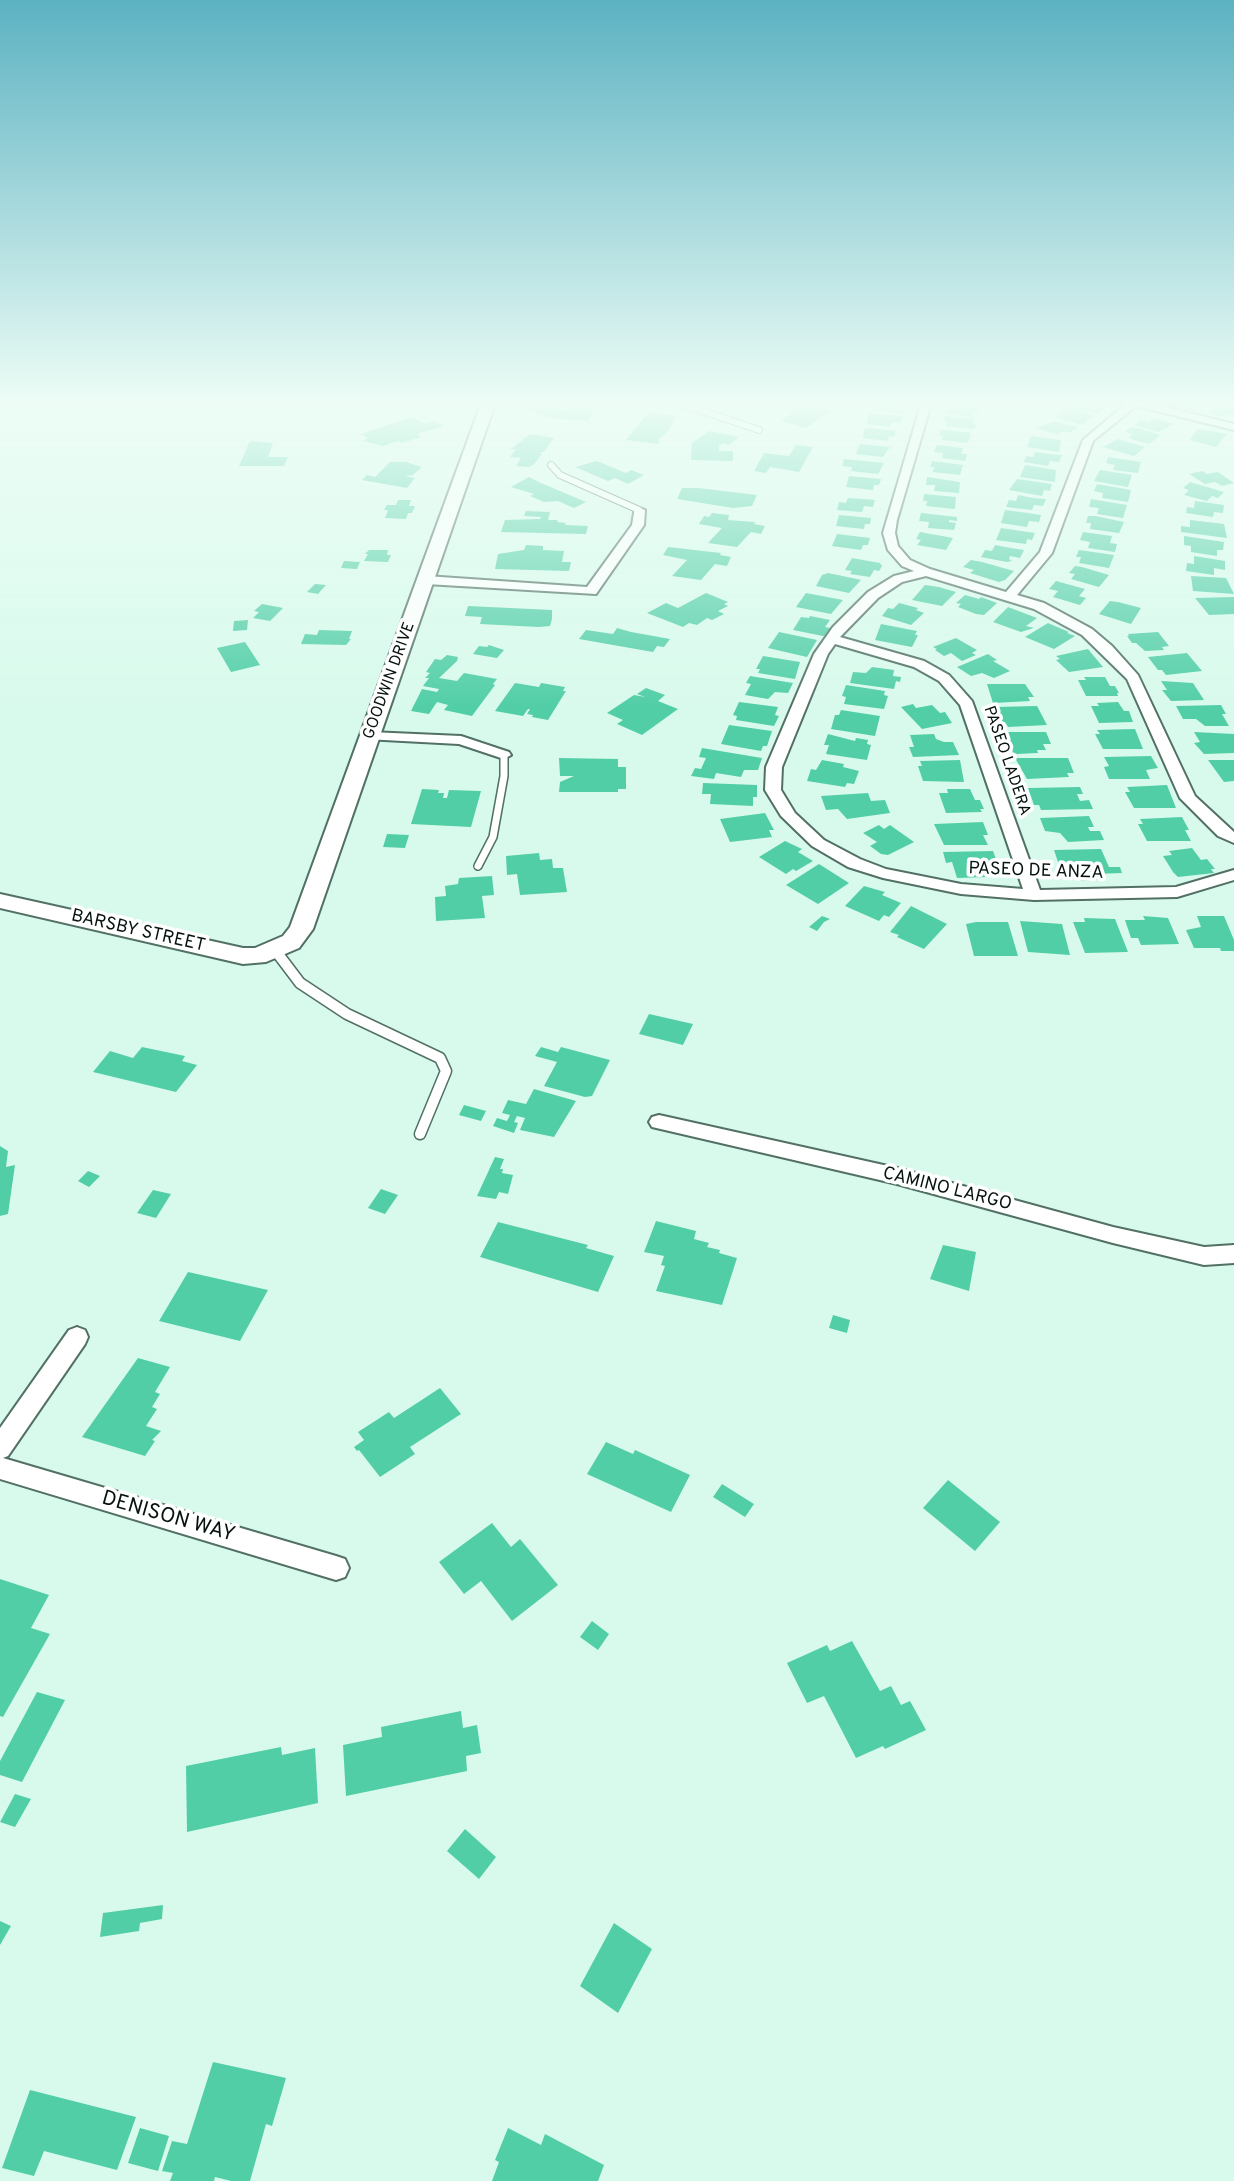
<!DOCTYPE html>
<html>
<head>
<meta charset="utf-8">
<style>
	body { margin:0 }
	canvas { display:block; background:#d8faec }
</style>
</head>
<body>
<canvas width="1234" height="2181"></canvas>
<script>
const ctx = document.querySelector('canvas').getContext('2d');
ctx.lineJoin = 'round';
function paint(path, color) { ctx.fillStyle = color; ctx.fill(path, 'evenodd'); }
const shape = rows => new Path2D(rows.map(r => 'M' + r).join(''));
function trace(path, color, width, dash) { ctx.strokeStyle = color; ctx.lineWidth = width; ctx.lineCap = dash ? 'butt' : 'round'; ctx.setLineDash(dash || []); ctx.stroke(path); }
function write(font, color, halo, rows, align = 'center') {
  ctx.font = font + ' Overpass,sans-serif'; ctx.lineWidth = 7; ctx.setLineDash([]); ctx.textBaseline = 'middle'; ctx.strokeStyle = halo; ctx.fillStyle = color; for (const [text, x, y, turn = 0] of rows) {
    ctx.save(); ctx.translate(x, y); ctx.rotate((+turn || 0) * Math.PI / 180); ctx.textAlign = isNaN(turn) ? turn : align; if (halo) ctx.strokeText(text, 0, 0); ctx.fillText(text, 0, 0); ctx.restore();
  }
}
paint(shape([
	[546,401,559,406,555,408,560,410,570,411,573,406,595,408,588,421,550,418,527,409],
	[810,401,834,401,829,405,837,407,806,428,781,421,791,415,788,414],
	[878,401,902,404,901,408,905,409,903,414,874,411,873,409],
	[959,401,984,401,980,412,974,412,972,417,947,414,950,407,957,408],
	[1076,401,1103,403,1097,407,1105,409,1097,414,1067,406],
	[1174,401,1206,401,1195,411,1170,405],
	[1215,405,1234,407,1234,415,1228,413,1225,417,1209,414],
	[1068,408,1094,415,1083,425,1054,417],
	[649,412,677,416,668,431,658,440,660,440,658,444,626,440],
	[868,413,891,415,903,417,900,423,891,422,890,427,867,424],
	[945,416,974,419,973,424,976,425,975,429,946,426,947,422,943,421],
	[412,417,426,424,434,421,444,426,417,434,421,437,402,443,398,441,383,446,363,441,368,438,361,434],
	[1153,418,1175,424,1158,432,1134,425,1140,420,1149,422],
	[1055,421,1067,425,1078,427,1070,433,1063,431,1057,434,1036,428],
	[1132,427,1141,429,1161,435,1149,444,1128,438,1133,434,1125,432],
	[867,428,896,431,894,437,889,436,888,441,863,438,864,430],
	[1197,429,1211,431,1227,434,1216,447,1190,440],
	[941,430,946,430,971,433,968,443,942,440,943,436,939,435],
	[709,431,739,437,729,445,723,443,719,446,719,451,733,451,733,461,691,460,692,443],
	[530,434,554,438,544,452,540,452,542,454,534,464,529,467,516,466,521,458,510,457,516,449,511,449],
	[1031,436,1061,440,1059,452,1027,447],
	[1118,439,1145,447,1134,456,1103,447],
	[252,441,273,443,268,457,288,457,284,466,239,466,249,443],
	[860,444,890,447,883,457,856,454],
	[796,445,813,447,799,472,770,467,766,473,754,471,764,453,789,456],
	[937,445,963,448,961,454,967,454,965,461,942,458,943,453,934,452],
	[1035,452,1049,454,1062,455,1059,462,1050,461,1048,466,1024,462,1026,456,1033,457],
	[1108,457,1141,462,1138,473,1113,470,1115,465,1106,463],
	[844,459,884,463,878,474,851,471,852,467,842,466],
	[597,461,626,473,631,470,644,475,628,484,615,478,608,481,575,467],
	[932,461,963,465,960,475,933,472,934,467,930,467],
	[390,462,406,462,422,467,413,475,405,476,415,478,407,488,362,480,367,475,375,477],
	[1025,465,1056,470,1055,482,1020,477],
	[1100,470,1132,475,1128,487,1094,481],
	[1202,471,1207,474,1218,472,1234,483,1222,486,1215,482,1205,484,1189,474],
	[849,476,881,479,879,485,874,485,873,490,846,487],
	[529,477,541,483,586,502,574,508,558,501,544,502,530,496,534,494,511,487],
	[927,477,960,482,959,493,934,491,935,485,926,485],
	[1017,479,1052,484,1050,491,1044,490,1042,496,1009,490],
	[1190,482,1224,492,1218,498,1212,496,1207,501,1184,495,1189,490,1183,488],
	[1097,484,1131,490,1128,502,1102,498,1103,493,1094,491],
	[682,488,698,488,757,495,752,506,733,508,677,499],
	[924,494,956,497,955,509,926,506,927,501,923,501],
	[1018,495,1033,498,1046,499,1043,506,1034,505,1032,510,1006,507,1009,500,1016,501],
	[848,498,863,499,875,500,873,507,864,506,862,512,837,510,839,502,846,503],
	[1091,499,1127,505,1123,518,1097,514,1099,508,1089,507],
	[398,500,411,500,409,506,415,506,412,513,408,513,406,519,385,518,388,510,384,510,387,505,396,505],
	[1195,501,1224,505,1223,513,1214,512,1213,517,1186,513,1187,507,1194,508],
	[1005,510,1028,513,1041,515,1039,522,1029,521,1027,527,1001,523],
	[526,511,550,512,548,520,558,520,557,522,566,523,565,525,588,526,586,534,501,532,505,520,540,519,541,517,524,516],
	[712,513,729,515,728,520,755,522,754,524,765,526,761,534,751,532,737,547,708,543,722,528,699,524,704,516,709,517],
	[921,513,957,517,957,521,949,520,949,522,956,523,954,530,928,528,929,522,919,521],
	[839,515,871,518,870,524,865,524,864,529,836,526],
	[1088,516,1095,516,1124,522,1119,533,1090,529,1091,523,1086,523],
	[1190,520,1224,524,1227,538,1181,532,1181,526,1190,527],
	[1001,528,1035,533,1032,540,1027,539,1026,544,996,540],
	[920,532,953,538,946,550,917,545,921,540,916,539],
	[1083,532,1112,536,1110,543,1117,544,1115,552,1088,548,1090,542,1080,540],
	[837,534,870,538,868,545,863,545,861,550,832,546],
	[1184,536,1224,542,1223,550,1217,550,1217,556,1191,552,1191,546,1184,545],
	[526,545,543,546,543,550,564,551,562,562,571,562,569,571,495,569,498,554,524,550],
	[995,545,1011,548,1024,550,1020,558,1010,556,1009,559,1012,561,1007,562,981,557,985,550,992,551],
	[668,547,721,553,720,555,731,557,727,566,715,564,701,580,672,576,687,560,663,555],
	[369,550,388,550,387,555,391,555,388,562,364,561,368,554,365,554],
	[1079,550,1114,555,1109,568,1079,563,1081,557,1076,557],
	[1194,556,1225,561,1225,570,1214,568,1214,575,1186,571,1187,563,1194,564],
	[852,558,880,563,882,566,879,571,874,570,870,577,850,574,852,571,845,570],
	[971,560,982,562,1014,571,1005,580,999,582,970,573,974,570,963,567],
	[344,561,360,562,357,569,341,568],
	[1075,566,1082,567,1109,575,1099,587,1071,579,1075,574,1069,573],
	[828,573,857,579,861,580,849,593,816,586,822,575],
	[1191,576,1226,578,1234,594,1193,591],
	[1056,581,1085,589,1079,596,1086,598,1080,605,1053,597,1058,591,1049,589],
	[315,584,326,585,318,594,307,592],
	[925,585,939,587,956,592,942,606,912,600],
	[706,593,728,602,724,604,728,606,718,611,724,614,712,620,707,618,697,625,689,623,683,627,647,613,666,603,678,608],
	[806,593,843,600,831,614,796,607],
	[965,595,979,599,981,597,997,603,984,615,976,614,958,607,961,604,956,603],
	[1234,597,1234,614,1209,615,1195,598],
	[1110,601,1118,602,1141,608,1131,624,1099,614],
	[899,603,918,608,916,610,924,613,911,625,882,616,888,608,893,609],
	[262,604,283,608,270,621,253,618,259,612,254,611],
	[468,606,552,610,552,619,550,626,539,627,480,624,482,617,465,616],
	[1008,607,1037,618,1026,626,1034,628,1021,632,993,622],
	[810,616,830,620,825,627,830,628,826,635,823,636,793,630,801,617,809,618],
	[248,620,247,630,233,631,234,621],
	[1048,623,1069,632,1067,633,1075,636,1054,649,1025,637],
	[881,624,917,631,915,635,918,635,912,647,875,640],
	[617,628,631,632,670,639,664,647,657,646,653,652,579,639,586,630,613,634],
	[319,630,352,631,349,639,351,639,346,645,301,644,305,634,317,635],
	[779,632,817,640,807,657,768,648],
	[1158,632,1169,646,1162,647,1164,650,1145,651,1136,643,1132,643,1127,636,1129,636,1128,634],
	[956,638,977,650,972,653,976,655,962,661,951,653,944,656,935,650,937,649,933,647],
	[245,642,260,665,231,672,217,648],
	[489,645,504,650,497,658,473,654,479,646,487,647],
	[1088,649,1103,667,1069,672,1056,660,1060,659,1056,656],
	[1187,653,1202,671,1166,675,1162,670,1158,670,1148,657],
	[988,654,997,660,993,661,1010,671,994,678,982,673,971,676,957,667],
	[447,655,458,657,457,661,439,678,457,681,464,673,497,679,493,684,495,685,472,716,444,710,448,705,437,702,429,714,411,711,422,689,437,692,439,689,423,686,429,678,425,678,430,673,426,672,435,659,441,660],
	[763,656,800,662,795,679,758,673,760,669,756,669],
	[872,667,894,670,893,676,901,677,900,682,896,681,894,689,850,683,853,672,866,673],
	[750,676,793,683,788,693,775,692,768,699,745,695,751,684,746,683],
	[1084,677,1105,677,1110,686,1115,686,1119,693,1117,693,1118,696,1086,696,1078,680,1086,680],
	[1161,681,1193,683,1204,700,1171,701,1162,690,1167,690],
	[515,683,539,687,541,683,565,687,563,691,566,691,548,720,532,717,533,715,527,714,530,709,528,709,523,716,495,711],
	[987,684,1025,684,1034,697,1028,697,1030,701,993,703],
	[846,685,885,691,884,695,888,696,884,709,844,704,846,697,842,696],
	[646,688,665,695,658,701,678,709,642,735,617,724,623,720,607,713,634,695,645,697,637,694],
	[739,702,778,707,775,715,779,716,774,726,736,720,737,716,733,715],
	[1118,702,1124,711,1129,711,1133,722,1099,723,1091,706,1099,706,1097,703],
	[913,704,916,708,932,705,940,713,945,712,952,723,922,729,901,707],
	[1221,705,1226,714,1222,714,1229,726,1205,726,1196,719,1183,719,1176,706],
	[1037,706,1047,725,1008,727,1005,722,1002,722,995,707],
	[841,710,880,716,875,736,831,729,835,715,839,715],
	[729,725,772,731,767,746,763,746,761,751,721,744],
	[1135,729,1143,749,1103,749,1095,734,1100,734,1097,730],
	[1003,732,1046,732,1051,744,1043,744,1046,750,1037,750,1038,753,1017,754,1013,753,1010,743,1005,743],
	[1194,732,1234,734,1234,753,1204,754,1194,743,1200,742],
	[828,734,855,741,856,738,868,740,867,744,871,745,867,760,826,754,829,745,824,745],
	[934,734,936,739,944,742,953,742,959,755,913,757,909,747,914,747,910,735],
	[702,748,762,758,758,770,744,770,741,777,716,773,714,779,691,776,695,768,701,769,706,758,699,757],
	[1151,756,1158,768,1146,770,1150,779,1109,779,1104,767,1109,766,1104,757],
	[559,758,618,759,618,767,626,767,626,789,618,789,618,792,559,792,560,782,574,776,560,776],
	[1015,758,1068,758,1074,773,1067,773,1069,777,1027,779],
	[822,760,844,764,843,767,859,771,854,784,847,783,845,787,807,781,811,769,816,770],
	[960,760,964,782,923,781,918,766,922,766,920,761],
	[1208,760,1234,760,1234,781,1224,782],
	[703,783,757,785,757,797,753,797,753,806,710,804,711,794,702,794],
	[1167,785,1176,808,1134,808,1125,792,1130,792,1127,787],
	[1080,787,1083,794,1077,794,1080,801,1089,800,1093,809,1041,810,1039,805,1034,805,1028,788],
	[422,789,439,790,438,793,444,793,443,798,447,798,449,790,481,791,471,827,411,824],
	[947,789,970,789,975,800,980,800,984,809,980,809,982,812,946,813,939,793,948,793],
	[868,793,871,801,885,800,890,813,847,819,838,809,826,810,821,796],
	[765,813,774,830,769,830,772,837,730,842,720,819],
	[1089,816,1094,827,1088,827,1090,831,1100,831,1104,840,1068,842,1060,833,1045,831,1040,818],
	[1182,817,1189,830,1185,830,1191,841,1147,841,1138,824,1143,824,1140,819],
	[983,822,988,835,983,835,988,845,944,845,934,824],
	[879,825,884,829,890,825,914,842,888,855,881,854,870,846,877,842,863,833],
	[387,834,409,835,405,848,383,847],
	[785,841,802,849,798,852,813,861,796,871,793,869,786,874,759,857],
	[1192,848,1201,860,1207,859,1215,869,1211,869,1214,873,1178,877,1173,872,1163,856,1172,855,1169,851],
	[1101,849,1109,867,1120,867,1122,873,1095,874,1097,880,1081,881,1078,874,1067,875,1064,868,1060,868,1054,850],
	[993,851,999,867,984,867,988,877,957,878,952,862,946,863,943,852],
	[539,853,540,860,552,859,553,868,563,868,567,892,520,895,517,874,507,875,506,856],
	[819,864,849,883,818,904,786,885],
	[492,876,494,895,482,896,485,918,436,921,435,897,446,896,445,886,458,884,459,878],
	[864,886,885,892,882,895,901,903,889,917,884,915,879,921,845,906],
	[911,906,947,924,924,949,897,937,899,935,890,932],
	[822,916,830,919,824,922,817,931,809,927],
	[1143,916,1168,918,1179,944,1141,945,1138,938,1131,938,1125,920,1145,920],
	[1197,916,1224,916,1234,940,1234,951,1221,951,1220,948,1194,948,1186,930,1201,927],
	[1084,918,1115,919,1128,952,1085,953,1073,922,1085,922],
	[1020,921,1062,924,1070,955,1028,952],
	[976,922,1008,922,1018,956,974,956,966,924],
	[649,1014,693,1024,683,1045,639,1034],
	[142,1047,185,1056,182,1061,197,1065,176,1092,93,1072,110,1051,133,1058],
	[541,1047,558,1052,561,1047,610,1060,592,1096,585,1097,544,1086,557,1062,535,1056],
	[534,1089,576,1101,554,1137,520,1130,525,1118,517,1116,514,1122,518,1123,514,1133,493,1126,497,1118,507,1121,510,1115,502,1113,508,1100,526,1104],
	[464,1105,486,1111,481,1121,459,1115],
	[0,1146,8,1151,6,1167,15,1165,8,1214,0,1216],
	[495,1157,504,1159,500,1169,503,1169,502,1173,513,1175,508,1194,499,1192,496,1199,477,1196],
	[88,1171,100,1176,89,1187,78,1181],
	[381,1189,398,1195,385,1214,368,1208],
	[153,1190,171,1194,156,1218,137,1213],
	[656,1221,696,1231,694,1239,709,1243,707,1247,720,1250,719,1253,737,1258,722,1305,656,1291,665,1266,661,1265,664,1256,644,1252],
	[498,1222,588,1245,586,1248,614,1256,598,1292,480,1257],
	[943,1245,976,1252,969,1291,930,1279],
	[188,1272,268,1290,240,1341,159,1321],
	[833,1315,850,1320,847,1333,829,1328],
	[138,1358,170,1367,155,1392,160,1394,152,1407,157,1409,146,1426,161,1431,152,1440,155,1441,145,1456,82,1437],
	[440,1388,461,1414,410,1447,415,1454,380,1477,359,1450,357,1451,354,1447,364,1440,358,1432,389,1412,394,1418],
	[606,1442,633,1454,635,1450,690,1475,671,1512,587,1474],
	[948,1480,1000,1522,975,1551,923,1508],
	[722,1484,754,1504,745,1517,713,1497],
	[492,1523,511,1547,520,1539,558,1585,512,1621,481,1581,464,1594,439,1562],
	[0,1579,49,1595,31,1628,50,1634,3,1717,0,1716],
	[592,1621,609,1634,598,1650,580,1637],
	[852,1641,880,1691,891,1686,901,1705,910,1701,926,1730,885,1749,883,1746,856,1758,824,1696,807,1703,787,1663,827,1645,830,1651],
	[37,1692,65,1700,22,1782,0,1775,0,1761],
	[461,1711,463,1728,477,1725,481,1753,466,1756,467,1771,346,1796,343,1745,382,1737,381,1727],
	[281,1747,282,1755,315,1748,318,1803,187,1832,186,1766],
	[15,1794,31,1799,15,1827,0,1822],
	[465,1829,496,1857,479,1879,447,1851],
	[163,1905,162,1919,140,1923,139,1931,100,1937,103,1913],
	[0,1921,11,1926,0,1945],
	[614,1923,652,1949,618,2013,580,1986],
	[213,2062,286,2078,272,2126,266,2124,250,2181,231,2181,215,2177,214,2181,170,2181,173,2173,162,2171,172,2141,187,2144],
	[30,2090,136,2117,117,2170,44,2151,34,2176,2,2168],
	[140,2128,169,2136,158,2171,128,2163],
	[508,2128,541,2145,545,2134,604,2165,598,2181,492,2181,499,2162,495,2160]
]), '#52cea7');
const laneFar2 = shape([
	[672,401,759,430],
	[551,465,560,475,639,510]
]);
const laneFar1 = shape([
	[478,866,493,837,504,776,504,755]
]);
const lane = shape([
	[275,950,300,983,347,1014,440,1058,446,1071,420,1134]
]);
const street = shape([
	[922,401,932,401,897,520,895,533,898,546,910,560,930,569,1006,592,1040,552,1083,440,1126,404,1123,401,1142,401,1234,424,1234,430,1136,406,1093,441,1052,553,1017,595,1044,603,1092,629,1112,646,1138,675,1195,796,1234,832,1234,843,1218,836,1180,798,1127,679,1082,635,1034,609,926,576,902,582,878,598,840,637,924,661,949,675,972,701,1040,890,1176,887,1234,870,1234,880,1177,897,1034,900,961,894,883,878,848,867,812,846,781,816,765,790,766,767,814,654,833,627,868,592,894,576,914,571,902,566,888,550,883,533,922,401],
	[835,644,914,667,939,681,960,705,1023,889,961,884,886,869,860,859,824,840,795,813,781,790,782,767,828,654,835,644],
	[635,507,645,510,644,525,596,594,426,584,420,580,426,576,587,587,632,525,635,507],
	[370,732,461,736,509,752,511,755,504,759,459,744,365,739,363,736,370,732],
	[659,1115,897,1168,1113,1227,1204,1247,1234,1245,1234,1263,1204,1265,1113,1243,897,1184,652,1127,649,1122,652,1117,659,1115],
	[77,1327,85,1330,88,1337,85,1344,8,1456,3,1458,336,1556,345,1559,349,1568,345,1577,336,1580,0,1479,0,1428,69,1330,77,1327]
]);
const secondary = shape([
	[482,401,496,401,313,929,299,948,266,962,243,964,0,908,0,894,243,948,255,948,283,936,290,927,482,401]
]);
trace(laneFar2, '#527064', 8);
trace(laneFar1, '#527064', 10);
trace(lane, '#527064', 13);
trace(street, '#527064', 4);
trace(secondary, '#527064', 4);
trace(laneFar2, '#fff', 6);
trace(laneFar1, '#fff', 7);
trace(lane, '#fff', 10);
paint(street, '#fff');
paint(secondary, '#fff');
const sky = ctx.createLinearGradient(0, 0, 0, 707);
sky.addColorStop(0, '#5cb2c2');
sky.addColorStop(0.57, '#edfdf6');
sky.addColorStop(1, '#edfdf600');
ctx.fillStyle = sky;
ctx.fillRect(0, 0, 1234, 707);
write('16px', '#06120d', '#fff', [
	["GOODWIN DRIVE",390,681,-70],
	["PASEO LADERA",1006,761,71]
]);
write('18px', '#06120d', '#fff', [
	["PASEO DE ANZA",1036,872,2],
	["BARSBY STREET",138,932,13],
	["CAMINO LARGO",947,1190,14]
]);
write('21px', '#06120d', '#fff', [
	["DENISON WAY",168,1518,16]
]);
</script>
</body>
</html>
